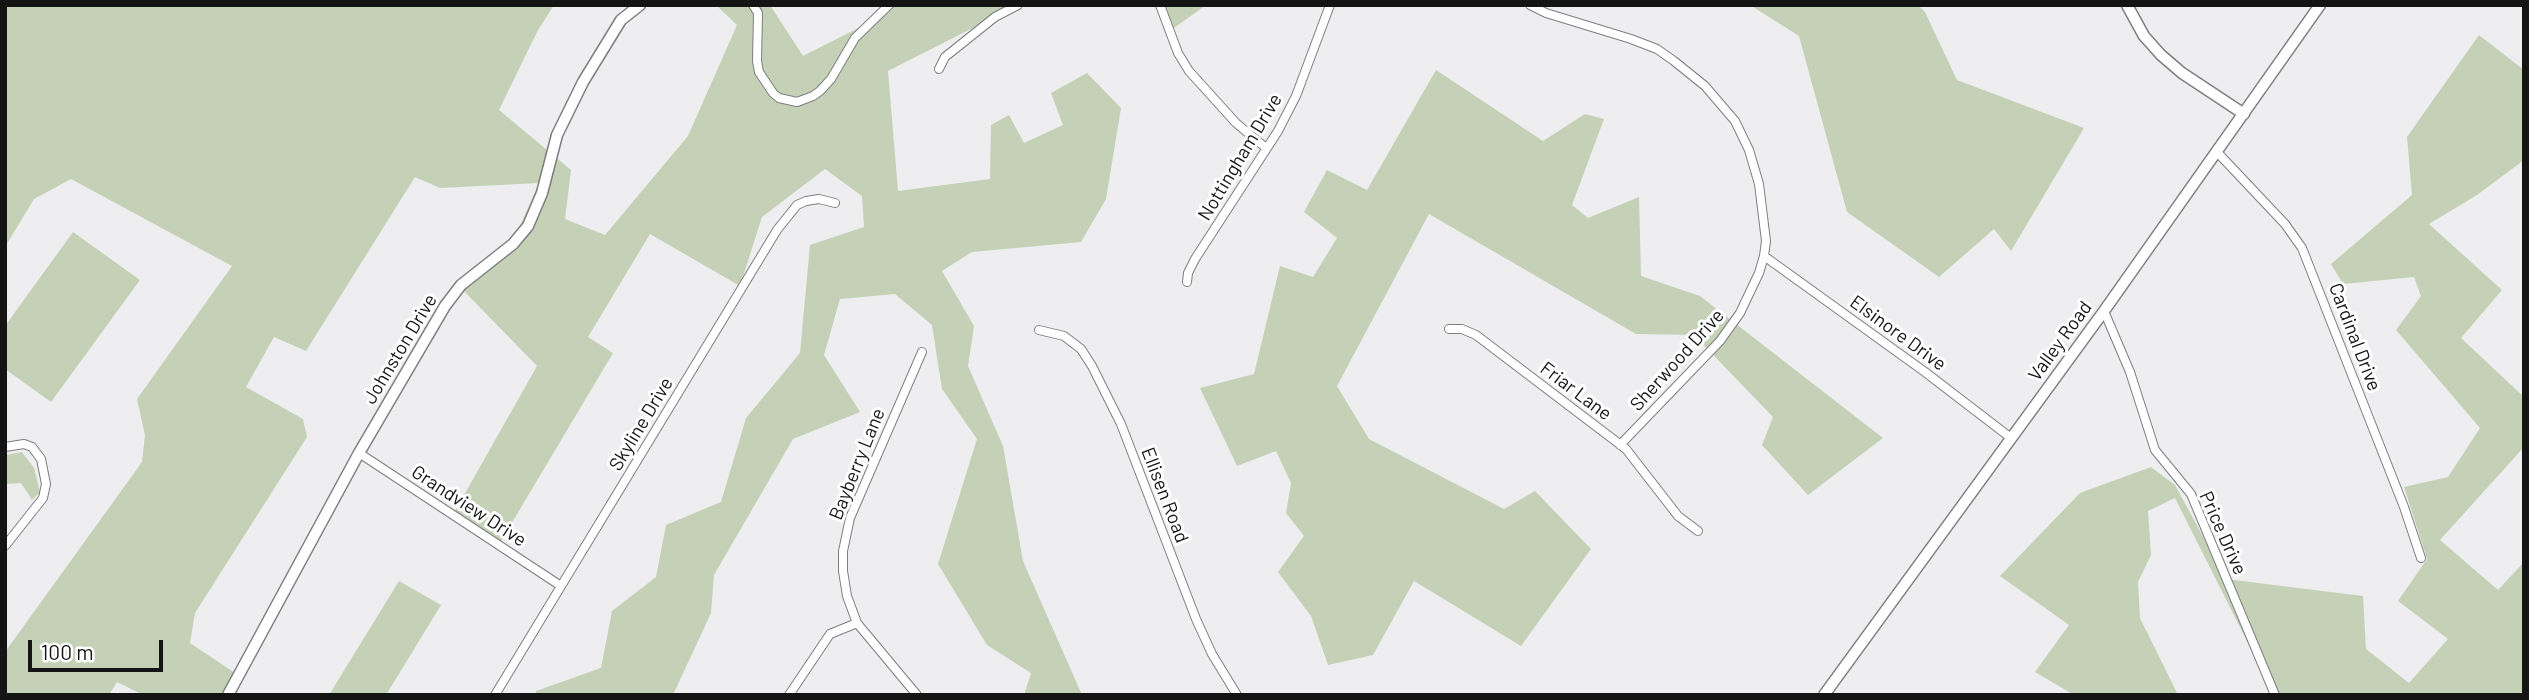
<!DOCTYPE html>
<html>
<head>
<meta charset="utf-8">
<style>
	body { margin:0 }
	#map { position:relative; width:2529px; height:700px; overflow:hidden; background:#eeeef0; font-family:Barlow,sans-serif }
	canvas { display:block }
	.frame { position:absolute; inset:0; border:7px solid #141415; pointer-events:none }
	.scale { position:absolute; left:28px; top:640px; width:135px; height:32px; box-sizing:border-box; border:4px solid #141415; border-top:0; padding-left:9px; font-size:21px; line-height:24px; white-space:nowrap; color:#141415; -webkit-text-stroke:5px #fff; paint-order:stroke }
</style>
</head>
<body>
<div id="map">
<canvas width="2529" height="700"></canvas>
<div class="frame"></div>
<div class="scale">100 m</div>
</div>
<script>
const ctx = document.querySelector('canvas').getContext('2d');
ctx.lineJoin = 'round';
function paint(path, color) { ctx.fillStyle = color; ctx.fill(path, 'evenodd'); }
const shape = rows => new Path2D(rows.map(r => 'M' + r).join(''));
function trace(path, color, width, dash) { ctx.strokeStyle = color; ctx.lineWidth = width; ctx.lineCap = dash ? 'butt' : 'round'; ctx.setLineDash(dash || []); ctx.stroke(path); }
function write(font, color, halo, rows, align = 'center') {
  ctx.font = font + ' Barlow,sans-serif'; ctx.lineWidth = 6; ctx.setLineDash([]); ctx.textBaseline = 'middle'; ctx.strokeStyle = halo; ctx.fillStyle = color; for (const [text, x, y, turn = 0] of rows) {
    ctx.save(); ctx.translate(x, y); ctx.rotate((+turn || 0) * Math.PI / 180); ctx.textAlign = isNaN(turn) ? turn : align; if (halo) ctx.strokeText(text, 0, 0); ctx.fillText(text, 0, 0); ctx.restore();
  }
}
paint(shape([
	[5,5,554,5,537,32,499,110,571,170,565,219,605,235,688,136,737,25,716,5,770,5,803,56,882,16,890,5,1018,5,888,71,898,191,990,179,991,125,1009,115,1024,143,1063,125,1051,93,1087,73,1121,108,1106,199,1081,242,972,252,942,271,974,326,968,366,1003,446,1023,561,1082,695,1024,695,1031,673,987,645,938,564,977,439,942,389,932,325,895,294,840,299,824,355,860,412,793,439,714,575,711,613,673,695,536,695,536,691,601,668,612,611,656,577,666,525,721,502,746,418,800,353,810,245,864,227,862,196,825,169,762,217,740,286,650,234,588,337,613,353,501,541,455,511,537,366,458,285,516,235,539,183,440,188,415,177,306,351,274,337,246,387,303,419,307,437,195,613,190,643,238,675,226,695,143,695,117,682,109,695,5,695,5,652,142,462,145,435,137,399,232,266,71,179,34,199,5,247],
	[1157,5,1206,5,1167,33],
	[1750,5,1918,5,1925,12,1957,80,2084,128,2011,251,1994,229,1939,277,1847,212,1799,36],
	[2479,35,2524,70,2524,160,2477,195,2429,224,2502,290,2461,338,2524,397,2524,447,2440,540,2498,590,2524,562,2524,695,2274,695,2175,498,2148,511,2151,555,2138,582,2140,618,2178,695,2074,695,2035,672,2069,625,2000,576,2080,493,2151,467,2175,485,2226,579,2363,596,2366,649,2409,683,2448,639,2398,601,2427,559,2404,487,2448,477,2480,428,2396,330,2421,296,2414,277,2343,284,2331,264,2412,195,2407,137],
	[1436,70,1543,141,1585,114,1604,119,1572,205,1588,218,1639,197,1641,276,1700,296,1883,438,1808,495,1762,445,1773,417,1694,335,1636,334,1429,214,1337,386,1369,439,1504,509,1535,491,1591,549,1521,646,1414,581,1373,655,1328,665,1311,616,1278,572,1304,536,1286,513,1291,483,1276,451,1237,466,1200,388,1254,374,1280,266,1313,277,1337,238,1304,212,1327,170,1367,190],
	[73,232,140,280,51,402,5,369,5,326],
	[22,452,34,468,40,492,32,500,21,483,5,484,5,455],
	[399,581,441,605,386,695,329,695]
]), '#c4d1b6');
const street = shape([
	[753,5,758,13,757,61,759,72,773,93,779,98,797,102,813,96,820,91,831,79,855,38,889,5],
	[1160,5,1178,53,1189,71,1236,123,1266,148],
	[1530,5,1546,13,1631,39,1657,49,1674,61,1705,86,1735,121,1749,150,1759,184,1766,241,1764,256,1759,273,1740,313,1720,341,1620,445],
	[939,69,945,57,995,17,1018,5],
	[2217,152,2285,224,2302,248,2404,507,2421,558],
	[1764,256,1925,372,2011,438],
	[1187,282,1188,273,1195,259,1278,131,1296,96,1330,5],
	[2104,311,2130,372,2155,450,2191,494,2275,695],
	[1449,329,1462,329,1476,335,1626,449,1678,516,1698,531],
	[1039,330,1064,336,1081,349,1092,366,1121,424,1196,619,1212,654,1237,695],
	[5,447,24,444,32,447,41,459,46,484,43,498,5,546],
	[359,453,561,586],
	[495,695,777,230,797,205,806,201,819,199,835,203],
	[789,695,830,634,857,623],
	[917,695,857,623,847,596,843,571,843,551,850,518,922,352]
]);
const secondary = shape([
	[2127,5,2144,36,2161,55,2182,73,2244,114],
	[228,695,359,453,445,306,461,285,513,244,528,226,542,193,557,135,583,82,621,20,640,5],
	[1824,695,2104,311,2320,5]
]);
trace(street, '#7e7e80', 10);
trace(secondary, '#7e7e80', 13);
trace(street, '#fff', 8);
trace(secondary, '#fff', 10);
write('19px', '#141415', '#fff', [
	["Nottingham Drive",1240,157,-59],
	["Elsinore Drive",1898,333,36],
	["Cardinal Drive",2355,337,69],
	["Valley Road",2060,341,-54],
	["Johnston Drive",400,349,-59],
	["Sherwood Drive",1677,360,-48],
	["Friar Lane",1576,391,37],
	["Skyline Drive",641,424,-59],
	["Bayberry Lane",857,464,-68],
	["Ellisen Road",1165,495,69],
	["Grandview Drive",469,506,33],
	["Price Drive",2223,533,66]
]);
</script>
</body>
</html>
